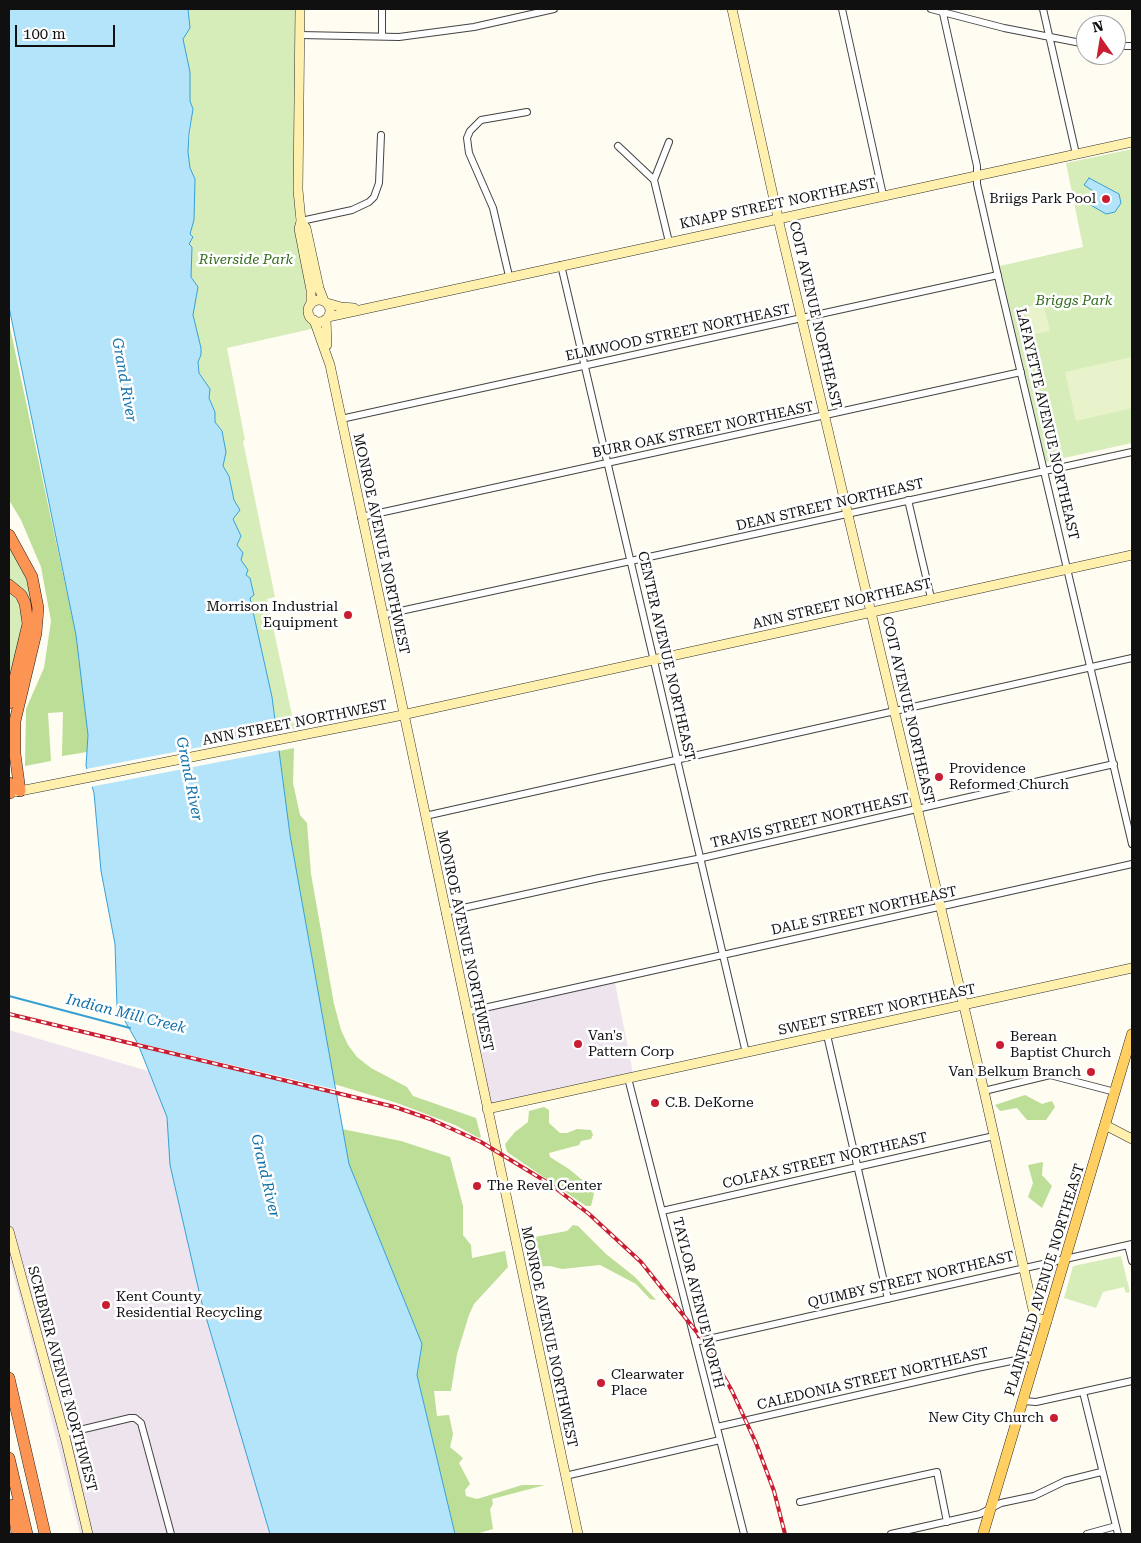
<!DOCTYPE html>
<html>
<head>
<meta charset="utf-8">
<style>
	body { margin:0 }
	#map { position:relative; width:1141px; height:1543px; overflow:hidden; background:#fffcf2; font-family:"Roboto Serif",serif }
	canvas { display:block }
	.frame { position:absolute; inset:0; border:10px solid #101010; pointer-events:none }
	.north { position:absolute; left:1076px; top:15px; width:50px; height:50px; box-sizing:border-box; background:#fff; border:1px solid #9f9f9f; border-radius:50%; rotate:347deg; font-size:14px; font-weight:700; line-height:20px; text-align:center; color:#101010 }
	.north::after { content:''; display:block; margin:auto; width:18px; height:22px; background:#c91e31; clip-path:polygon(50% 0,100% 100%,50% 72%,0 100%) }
	.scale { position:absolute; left:15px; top:25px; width:100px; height:22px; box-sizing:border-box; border:2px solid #101010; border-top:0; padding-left:6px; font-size:15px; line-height:18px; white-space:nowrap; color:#101010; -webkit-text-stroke:4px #fff; paint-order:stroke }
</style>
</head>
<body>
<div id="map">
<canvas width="1141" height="1543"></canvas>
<div class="frame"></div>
<div class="north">N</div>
<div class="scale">100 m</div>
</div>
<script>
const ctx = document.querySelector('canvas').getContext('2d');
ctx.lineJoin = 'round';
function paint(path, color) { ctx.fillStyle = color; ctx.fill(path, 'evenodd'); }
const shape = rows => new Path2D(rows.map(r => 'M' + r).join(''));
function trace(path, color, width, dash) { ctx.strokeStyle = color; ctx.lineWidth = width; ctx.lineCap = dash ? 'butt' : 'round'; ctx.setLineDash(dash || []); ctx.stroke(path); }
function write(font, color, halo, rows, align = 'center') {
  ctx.font = font + ' "Roboto Serif",serif'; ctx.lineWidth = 5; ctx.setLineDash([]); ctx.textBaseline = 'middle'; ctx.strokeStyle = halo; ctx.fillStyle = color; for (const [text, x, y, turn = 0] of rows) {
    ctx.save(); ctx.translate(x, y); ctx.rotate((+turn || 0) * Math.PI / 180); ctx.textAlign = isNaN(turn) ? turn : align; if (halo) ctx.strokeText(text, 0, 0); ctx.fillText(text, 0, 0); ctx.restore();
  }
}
paint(shape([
	[615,983,633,1073,490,1104,472,1014],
	[9,1030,148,1071,167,1117,170,1165,201,1300,270,1534,80,1534,38,1366,9,1258]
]), '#ede4ee');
paint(shape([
	[188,9,296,9,295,222,309,292,306,311,312,326,311,329,227,348,245,440,243,441,275,597,267,599,295,729,277,732,272,697,250,598,253,593,250,578,246,575,241,560,243,553,237,545,241,536,233,519,239,510,234,500,229,476,223,466,226,452,222,431,215,422,215,412,209,398,210,389,199,373,198,362,201,355,201,348,193,315,193,303,198,287,191,277,192,247,189,244,195,179,190,168,188,152,193,109,190,101,190,72,183,38,190,28],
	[1132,149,1132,443,1046,462,1000,266,1083,247,1066,163],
	[9,542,28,579,33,610,29,600,9,580],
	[9,592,20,604,23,623,9,677],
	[1121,1256,1130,1292,1126,1293,1124,1287,1103,1292,1096,1308,1064,1298,1073,1266]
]), '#d7edb9');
paint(shape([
	[9,323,76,635,88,735,87,752,62,756,63,712,48,713,51,761,25,766,26,709,44,668,51,621,41,567,21,520,9,500],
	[294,748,293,783,300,815,307,823,311,874,334,1004,341,1030,348,1045,357,1057,371,1068,407,1087,413,1096,476,1118,481,1137,479,1138,455,1125,397,1103,334,1084,290,835,279,751],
	[1025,1095,1042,1104,1052,1101,1055,1107,1046,1120,1027,1120,1017,1108,1000,1111,995,1105],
	[544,1107,549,1110,549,1123,560,1133,567,1133,577,1129,591,1130,593,1135,591,1139,581,1141,579,1145,549,1153,550,1157,569,1169,592,1188,594,1194,591,1206,586,1206,507,1152,505,1144,515,1132,528,1122,529,1111],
	[342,1129,401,1141,450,1157,463,1206,463,1235,471,1245,472,1258,505,1251,508,1267,474,1304,469,1315,457,1354,451,1391,434,1391,437,1416,449,1415,453,1434,450,1447,463,1458,459,1463,470,1484,465,1490,466,1496,477,1499,522,1485,545,1485,492,1499,493,1504,490,1509,493,1529,476,1534,455,1534,417,1375,422,1344,349,1165],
	[1043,1162,1042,1175,1052,1186,1042,1208,1028,1197,1033,1183,1028,1165],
	[573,1225,578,1226,606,1254,635,1277,656,1300,650,1299,636,1284,600,1265,562,1269,550,1266,530,1267,524,1239,567,1231]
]), '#bcde97');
paint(shape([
	[1043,303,1050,331,1031,335,1025,307],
	[1132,357,1132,408,1076,421,1065,372]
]), '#e8f3cb');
const water = shape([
	[9,9,188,9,190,28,183,39,190,72,190,101,193,109,189,134,188,152,190,168,195,179,194,220,190,234,193,237,189,244,192,247,191,277,198,287,193,315,201,348,201,355,198,362,199,373,210,389,209,398,215,412,215,422,222,431,226,452,223,466,229,476,234,500,240,510,233,519,241,536,237,545,243,553,241,560,248,570,246,575,250,578,254,595,250,598,272,697,290,835,349,1164,422,1344,417,1375,455,1534,270,1534,201,1300,170,1165,167,1117,138,1044,117,1007,115,944,101,871,94,793,86,766,88,735,76,635,9,307,9,9],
	[1089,178,1119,194,1121,203,1115,212,1106,214,1089,204,1096,193,1084,185,1089,178]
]);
paint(water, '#b4e4fa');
trace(water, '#36a0d5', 1);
paint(shape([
	[279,732,281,750,90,787,86,769],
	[134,1042,338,1090,337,1093,136,1046]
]), '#fffcf2');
trace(shape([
	[9,996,130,1028]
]), '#36a0d5', 2);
const street = shape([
	[382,9,382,35],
	[842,9,883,195],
	[931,9,1004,28,1086,44],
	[942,9,977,166,977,184,997,272,1132,844],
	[1043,9,1076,154],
	[300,35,399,37,474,27,554,9],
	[1116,46,1132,46],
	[618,146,654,180],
	[654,180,669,242],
	[654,180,669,142],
	[301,221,352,210,369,202,374,197,379,183,381,135],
	[561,265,746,1053],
	[509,276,493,208,469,153,467,138,470,131,481,120,527,112],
	[341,419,998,275],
	[908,500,931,598],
	[361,517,1021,372],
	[382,615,1132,452],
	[425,816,1132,658],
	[445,912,599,878,702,858,1114,764],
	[466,1012,1132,864],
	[827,1035,888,1299],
	[628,1078,744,1534],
	[984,1091,1050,1075,1115,1092],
	[662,1211,994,1136],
	[1128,1245,1132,1261],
	[695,1342,1132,1244],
	[1083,1392,1118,1534],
	[1023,1401,1036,1402,1132,1381],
	[717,1427,977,1368,1026,1358,1035,1360],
	[63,1434,130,1418,135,1418,141,1423,171,1534],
	[565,1476,720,1440],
	[800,1502,937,1472,947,1522],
	[891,1534,980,1514,1001,1503,1034,1496,1065,1481,1101,1472],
	[1087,1534,1116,1526]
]);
const secondary = shape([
	[300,9,298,190,301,221,299,229,311,290,311,304],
	[732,9,780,227,984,1091,1034,1314,1038,1318,1047,1321],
	[301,221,306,228,319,288,324,301],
	'308 311a11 11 0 1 1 22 0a11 11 0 1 1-22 0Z',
	[327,303,341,307,354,308],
	[328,317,1132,142],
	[326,319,327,345],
	[314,320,330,365,578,1534],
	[15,792,393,717,1132,555],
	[487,1109,1132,968],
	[1105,1125,1132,1139],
	[9,1231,66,1441,88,1534]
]);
const primary = shape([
	[983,1534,1132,1034]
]);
const highway = shape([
	[9,535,32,577,38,608,36,633,15,721,15,754,20,791],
	[9,585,21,595,25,603,28,624,9,703],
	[9,783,10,793],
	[9,1378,45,1534],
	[9,1458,27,1534],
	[13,1505,17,1534]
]);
trace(street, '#434343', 8);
trace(secondary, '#323232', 10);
trace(primary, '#212121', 11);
trace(highway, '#212121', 12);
trace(street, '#fff', 6);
trace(secondary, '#fff1ad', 9);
trace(primary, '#ffcf62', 10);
trace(highway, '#fc9553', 11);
const rail = shape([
	[9,1014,395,1107,430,1119,481,1142,550,1184,589,1214,641,1262,703,1340,732,1391,756,1443,774,1491,785,1534]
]);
trace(rail, '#c91e31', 4);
trace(rail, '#fff', 2, [5.5]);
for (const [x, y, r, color] of [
	[1106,199,5,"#c91e31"],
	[348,615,5,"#c91e31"],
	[939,777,5,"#c91e31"],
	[578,1044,5,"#c91e31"],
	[1000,1045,5,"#c91e31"],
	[1091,1072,5,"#c91e31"],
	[655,1103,5,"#c91e31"],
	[477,1186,5,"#c91e31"],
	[106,1305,5,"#c91e31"],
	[601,1383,5,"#c91e31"],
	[1054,1418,5,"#c91e31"]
]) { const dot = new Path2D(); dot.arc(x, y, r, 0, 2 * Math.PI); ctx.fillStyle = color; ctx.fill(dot); trace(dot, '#fff', 2); }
write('14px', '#101010', '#fff', [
	["Briigs Park Pool",1096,199,"right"],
	["Morrison Industrial",338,607,"right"],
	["Equipment",338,623,"right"],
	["Providence",949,769],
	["Reformed Church",949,785],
	["Van's",588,1036],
	["Pattern Corp",588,1052],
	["Berean",1010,1037],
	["Baptist Church",1010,1053],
	["Van Belkum Branch",1081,1072,"right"],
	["C.B. DeKorne",665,1103],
	["The Revel Center",487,1186],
	["Kent County",116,1297],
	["Residential Recycling",116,1313],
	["Clearwater",611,1375],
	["Place",611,1391],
	["New City Church",1044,1418,"right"]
], 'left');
write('14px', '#101010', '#fff', [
	["KNAPP STREET NORTHEAST",778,204,-12],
	["COIT AVENUE NORTHEAST",815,315,77],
	["ELMWOOD STREET NORTHEAST",678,333,-12],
	["LAFAYETTE AVENUE NORTHEAST",1047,424,77],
	["BURR OAK STREET NORTHEAST",703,430,-12],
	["DEAN STREET NORTHEAST",830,505,-13],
	["MONROE AVENUE NORTHWEST",381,544,78],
	["ANN STREET NORTHEAST",842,604,-13],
	["CENTER AVENUE NORTHEAST",666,656,77],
	["COIT AVENUE NORTHEAST",908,710,77],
	["ANN STREET NORTHWEST",295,723,-11],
	["TRAVIS STREET NORTHEAST",810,821,-13],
	["DALE STREET NORTHEAST",864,911,-12],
	["MONROE AVENUE NORTHWEST",465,941,78],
	["SWEET STREET NORTHEAST",877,1010,-12],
	["COLFAX STREET NORTHEAST",825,1161,-13],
	["QUIMBY STREET NORTHEAST",911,1280,-13],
	["PLAINFIELD AVENUE NORTHEAST",1045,1280,-73],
	["TAYLOR AVENUE NORTH",698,1303,76],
	["MONROE AVENUE NORTHWEST",549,1337,78],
	["SCRIBNER AVENUE NORTHWEST",62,1379,75],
	["CALEDONIA STREET NORTHEAST",873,1379,-13]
]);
write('italic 14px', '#316c1b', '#fff', [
	["Riverside Park",246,260],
	["Briggs Park",1074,301]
]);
write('italic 15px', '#1071aa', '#fff', [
	["Grand River",124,380,80],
	["Grand River",189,779,79],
	["Indian Mill Creek",126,1014,14],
	["Grand River",265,1176,77]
]);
</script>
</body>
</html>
